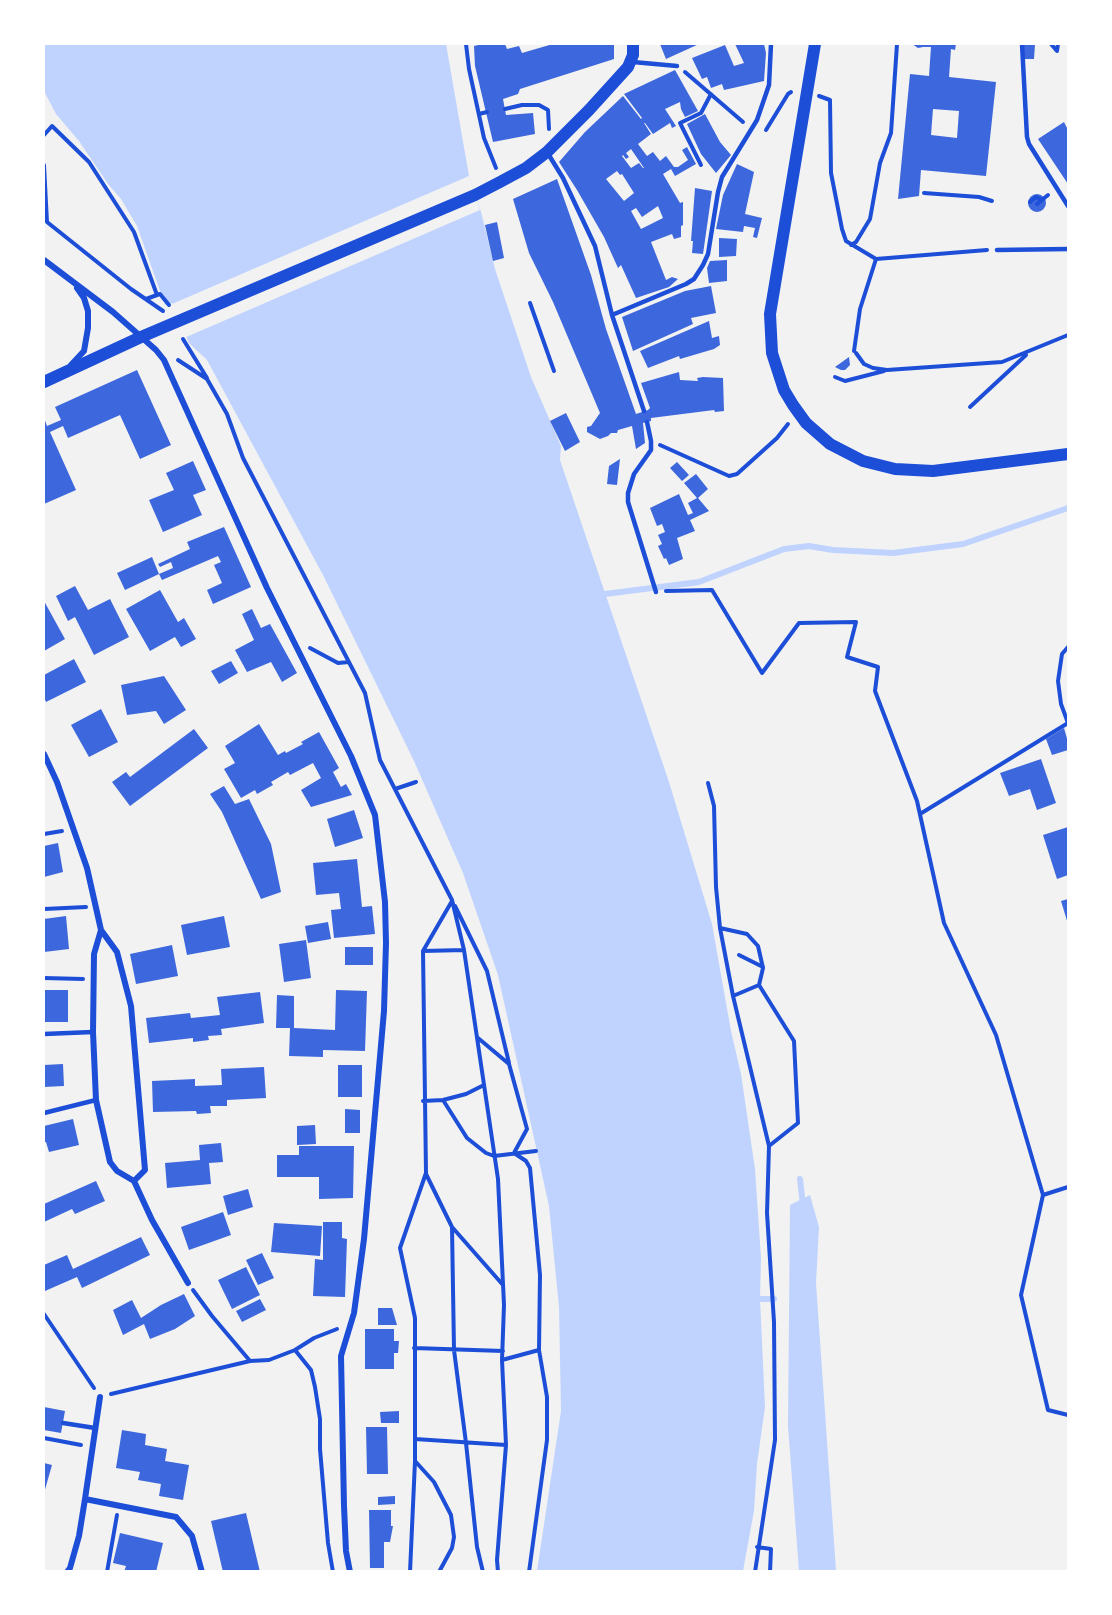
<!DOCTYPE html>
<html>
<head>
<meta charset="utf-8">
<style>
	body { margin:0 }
	#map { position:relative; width:1112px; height:1615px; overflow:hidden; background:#f2f2f2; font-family:"Nunito Sans",sans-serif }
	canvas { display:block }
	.frame { position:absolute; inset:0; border:45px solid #fff; pointer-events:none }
</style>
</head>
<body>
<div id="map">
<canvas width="1112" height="1615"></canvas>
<div class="frame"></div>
</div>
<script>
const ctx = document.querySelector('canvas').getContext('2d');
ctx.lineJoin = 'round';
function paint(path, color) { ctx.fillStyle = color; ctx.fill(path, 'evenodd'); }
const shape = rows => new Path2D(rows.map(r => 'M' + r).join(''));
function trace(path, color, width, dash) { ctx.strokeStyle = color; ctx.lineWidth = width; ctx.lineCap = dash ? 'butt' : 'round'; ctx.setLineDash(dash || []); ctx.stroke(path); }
paint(shape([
	[44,44,446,44,469,176,481,212,495,269,531,377,561,446,560,460,669,782,712,924,731,1031,741,1074,755,1169,761,1258,760,1299,765,1407,757,1464,754,1511,743,1571,537,1571,561,1411,559,1307,549,1206,498,975,463,873,414,761,323,575,207,360,189,343,172,303,165,305,137,226,121,199,108,184,79,141,56,114,44,91],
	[810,1195,819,1227,816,1283,836,1571,799,1571,788,1426,790,1205]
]), '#bfd3fe');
paint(shape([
	[469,176,480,210,184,338,170,307,165,307]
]), '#f2f2f2');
trace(shape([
	[597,595,699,582,784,549,809,546,833,550,893,553,963,544,1068,508],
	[800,1179,803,1205],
	[754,1299,774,1299]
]), '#bfd3fe', 6);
paint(shape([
	[483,44,505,44,507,49,519,46,522,53,553,44,614,44,614,59,520,89,518,94,503,99,506,115,533,113,535,134,493,142,475,66,474,46],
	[660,44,699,44,666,59],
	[735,44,764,44,766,53,764,81,724,90,722,84,711,88,707,77,702,79,692,58,725,45,734,66,744,63],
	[912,44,956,44,955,50,951,49,949,77,996,82,986,176,921,170,919,196,898,199,910,74,929,76,931,47,923,47,918,48],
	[933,109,959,111,957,138,931,135],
	[1024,44,1035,44,1034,59,1024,59],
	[675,70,698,111,685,117,681,109,680,102,665,109,676,126,672,128,670,123,653,134,645,123,644,123,651,134,638,144,647,156,653,152,660,161,666,156,674,167,678,167,688,160,682,150,687,147,696,164,675,176,671,169,663,174,680,203,683,202,683,225,681,226,681,237,674,239,672,234,651,242,666,280,672,277,678,279,669,287,636,298,621,265,618,268,604,237,577,190,559,162,585,132,623,96,641,119,642,118,624,94],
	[631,149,644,168,643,168,639,163,631,168,622,156,623,155,626,159,629,157,626,153],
	[617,171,620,175,622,174,634,193,624,201,606,179],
	[658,206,663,218,641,229,631,211,636,208,642,217],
	[705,114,720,142,731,155,716,173,701,154,687,124],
	[1064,122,1068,130,1068,184,1038,139],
	[737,164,754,172,745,214,762,218,757,238,753,237,755,228,744,226,743,232,716,229,723,195],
	[557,179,591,275,606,329,636,414,648,410,650,408,641,383,679,372,680,380,698,381,697,378,703,377,723,378,724,411,715,412,714,410,651,418,651,421,643,423,645,443,636,449,632,426,618,430,617,433,611,433,608,436,600,439,587,432,587,427,591,426,600,413,553,302,529,253,513,199],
	[695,188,712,191,703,254,692,253,693,241,691,241],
	'1028 203a9 9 0 1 1 18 0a9 9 0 1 1-18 0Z',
	[497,222,504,258,493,261,485,225],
	[719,238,737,239,736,256,719,257],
	[727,260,727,281,709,283,707,268,710,261],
	[711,286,716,313,691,318,693,324,633,351,622,317,685,291],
	[709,321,712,338,719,336,720,345,714,349,680,359,679,356,648,368,640,351],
	[849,357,850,365,845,370,841,370,835,367],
	[137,370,171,445,140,459,120,415,68,438,63,426,50,432,76,490,44,504,44,418,47,426,61,420,55,407],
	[566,413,580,442,565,451,550,421],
	[620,459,617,485,607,484,609,466],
	[193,461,206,490,193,495,202,515,163,532,149,500,174,490,166,473],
	[677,462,689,475,682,481,670,468],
	[696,474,708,489,698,498,709,511,690,520,695,531,677,538,683,559,669,565,666,558,664,559,658,546,662,544,658,535,665,532,662,524,657,526,650,508,679,494,688,515,693,513,688,503,697,498,684,483],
	[224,527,251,587,213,604,207,590,222,583,214,565,221,562,218,556,162,580,159,574,173,568,171,562,160,567,158,564,190,549,187,542],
	[152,557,159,574,125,590,117,573],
	[75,586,88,610,110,599,129,637,94,655,75,617,68,621,56,596],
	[160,590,178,622,184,618,196,639,181,647,175,637,150,651,126,609],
	[44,601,65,639,44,651],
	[252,609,261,628,270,624,297,673,282,682,271,662,247,672,235,650,254,640,242,614],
	[74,659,86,682,46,702,44,697,44,675],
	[231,661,238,673,219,684,211,671],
	[164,676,186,710,164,724,156,711,127,715,121,685],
	[101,709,118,742,89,757,71,725],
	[259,724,278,755,285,751,286,753,303,744,301,742,319,732,339,768,333,772,341,787,346,784,352,795,311,807,301,790,321,778,313,763,290,775,288,772,271,782,273,785,257,794,255,790,241,798,224,769,235,763,225,746],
	[1064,728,1068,742,1068,750,1052,755,1046,739],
	[194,729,208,748,130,806,112,782,126,772,130,777],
	[1041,759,1056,803,1037,810,1030,789,1009,796,1000,773],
	[224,786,235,804,249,799,271,844,281,892,261,899,222,812,210,794],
	[354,810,363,838,335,847,327,819],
	[1068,827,1068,875,1057,879,1043,835],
	[58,843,63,872,44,877,44,846],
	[357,859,362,907,372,906,375,934,334,938,331,910,341,909,339,893,316,895,313,863],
	[1068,899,1068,924,1061,901],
	[66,916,69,949,44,952,44,919],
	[224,916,230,947,187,955,181,925],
	[328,922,331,939,308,943,305,926],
	[306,940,311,978,284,982,279,944],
	[172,945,178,976,136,984,130,954],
	[345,947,373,947,373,965,345,965],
	[44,990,68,990,68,1022,44,1022],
	[336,990,367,991,365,1051,323,1050,323,1057,289,1056,290,1028,276,1028,277,995,294,996,294,1028,335,1030],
	[260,992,264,1023,221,1029,222,1035,208,1036,209,1040,193,1042,193,1038,149,1043,146,1018,190,1013,191,1018,220,1015,217,997],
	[63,1064,64,1086,44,1087,44,1065],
	[338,1065,362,1065,362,1097,338,1097],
	[264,1067,266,1098,227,1100,227,1106,210,1106,211,1113,197,1114,196,1111,153,1112,152,1081,195,1079,195,1086,222,1085,221,1069],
	[345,1109,360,1110,360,1133,345,1133],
	[73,1119,79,1145,49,1152,46,1142,44,1142,44,1126],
	[315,1125,316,1144,297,1145,297,1126],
	[221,1143,223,1162,209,1163,211,1184,167,1188,165,1163,200,1160,199,1145],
	[299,1146,354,1146,353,1198,319,1199,319,1177,277,1177,277,1155,299,1155],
	[96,1181,105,1201,75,1214,72,1209,44,1222,44,1204],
	[248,1189,253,1207,228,1215,223,1196],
	[223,1212,231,1235,189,1250,181,1227],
	[323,1222,342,1222,342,1238,347,1239,345,1297,313,1296,315,1259,323,1260],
	[274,1223,322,1226,320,1256,271,1252],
	[141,1237,150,1255,82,1288,77,1277,45,1291,44,1286,44,1265,67,1255,73,1269],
	[262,1253,274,1278,258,1285,246,1260],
	[246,1267,260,1295,232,1309,218,1280],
	[184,1294,195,1316,175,1329,150,1339,144,1324,123,1335,113,1310,132,1300,141,1318,161,1305],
	[260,1299,266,1310,242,1322,236,1311],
	[378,1308,392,1308,397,1325,378,1325],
	[365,1329,394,1329,394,1341,399,1341,398,1353,394,1353,394,1369,365,1369],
	[44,1407,65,1411,61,1433,44,1430],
	[399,1411,399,1423,381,1423,380,1412],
	[366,1427,387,1427,388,1474,367,1474],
	[122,1430,146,1434,145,1445,167,1449,165,1461,189,1465,183,1500,159,1496,161,1484,138,1480,140,1472,116,1468],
	[44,1463,52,1465,44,1493],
	[395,1496,395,1504,378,1505,378,1497],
	[369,1510,391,1510,391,1526,393,1526,390,1542,384,1542,384,1568,370,1568],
	[246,1513,260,1572,223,1572,211,1521],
	[120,1533,163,1543,156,1572,124,1572,126,1566,113,1563]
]), '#3d67dc');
trace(shape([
	[466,44,469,69,484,138,496,168],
	[1051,44,1057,51,1058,44],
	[685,72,743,122],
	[819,96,830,100,831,173,842,229,846,241,876,259,987,250],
	[505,109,522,105,539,105,548,110,549,129],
	[479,114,487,112],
	[766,130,788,94,791,92],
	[44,135,52,126,89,162,134,232,157,295,160,294,169,305],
	[44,165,47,222,131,289,163,311],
	[701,165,680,123,701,113,711,94],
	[924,193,979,197,992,201],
	[1030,202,1036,197,1042,200],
	[1037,204,1048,195],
	[851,245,856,242,870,219,880,163,891,133,897,44],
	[146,299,157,295],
	[530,303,554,371],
	[183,339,207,378],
	[854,351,860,309,876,259],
	[856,353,864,364,873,368,887,370,1002,362,1068,335],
	[178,360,207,379,227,414,243,458,365,693,380,760,452,900,464,950,498,1179,504,1305,502,1360,506,1445,497,1560,498,1572],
	[835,377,845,381,884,371],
	[970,407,1026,355],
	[660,445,729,476,737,474,777,438,788,424],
	[666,591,712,590,762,673,799,623,856,622,847,657,878,667,875,691,917,801,944,923,996,1035,1043,1195,1021,1295,1048,1410,1068,1415],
	[310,648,338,663,349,662],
	[1068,723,1061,704,1058,681,1062,654,1068,647],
	[708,783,714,806,716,887,720,928,733,996,769,1146,767,1213,774,1322,775,1440,755,1572],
	[395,789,416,782],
	[920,814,1068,723],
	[44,834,62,831],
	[455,906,487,971,509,1063],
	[44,909,86,907],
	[720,928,747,934,758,946,763,968,759,985,733,996],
	[423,951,464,950],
	[739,955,763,967],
	[44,978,83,979],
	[759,985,794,1041,798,1123,769,1146],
	[478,1038,509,1064,527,1129,514,1153,526,1161,530,1168,540,1275,539,1350],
	[443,1100,467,1138,486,1153,494,1156,536,1151],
	[423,1101,443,1100,466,1094,484,1085],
	[426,1174,452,1227,503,1285],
	[1043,1195,1068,1187],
	[452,1227,454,1350,466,1443,477,1547,483,1572],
	[193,1290,212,1316,250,1361,269,1360,295,1350,314,1338,337,1329],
	[44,1314,94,1388],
	[414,1348,503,1351],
	[295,1350,311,1370,315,1387,320,1419,320,1449,328,1543,333,1572],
	[502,1360,539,1350,547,1397,547,1440,529,1572],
	[111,1394,250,1361],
	[44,1438,81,1445],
	[415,1439,506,1445],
	[757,1547,771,1549,770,1572],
	[107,1572,117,1515],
	[410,1572,415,1461],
	[439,1572,452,1548,454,1537,451,1515,434,1482,415,1461,415,1318,400,1248,426,1173,423,951,452,901]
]), '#1d4ed8', 4);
trace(shape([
	[1022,44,1027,137,1029,144,1068,206],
	[633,62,677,66],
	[547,152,563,178,595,246,612,315,644,411],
	[997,250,1068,249],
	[612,315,686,284,694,279,703,265,708,254,718,192,722,177,757,120,769,85,771,44],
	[647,422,651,441,651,450,634,474,628,493,628,502,656,592],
	[44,1034,93,1032],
	[44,1113,96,1100],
	[63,1423,95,1428]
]), '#1d4ed8', 4.5);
trace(shape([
	[44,260,113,312,156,350,164,360,267,588,351,756,375,815,385,902,386,943,384,1011,364,1239,354,1313,341,1356,344,1506,346,1551,350,1572],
	[71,365,84,351,88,328,88,311,84,298,77,288],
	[44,754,57,782,87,868,101,930,94,954,93,1032,96,1100,110,1162,117,1171,134,1181,145,1170,131,1006,117,952,101,930],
	[134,1181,152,1220,188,1283],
	[85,1499,100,1397],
	[67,1572,70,1568,79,1536,85,1499,176,1517,192,1536,202,1572]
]), '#1d4ed8', 6);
trace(shape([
	[815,44,770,314,772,353,784,390,793,405,806,423,830,444,863,461,895,469,933,471,1068,454],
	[44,382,141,337,475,195,500,182,526,168,547,152,589,110,628,67,633,55,633,44]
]), '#1d4ed8', 12);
</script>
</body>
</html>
